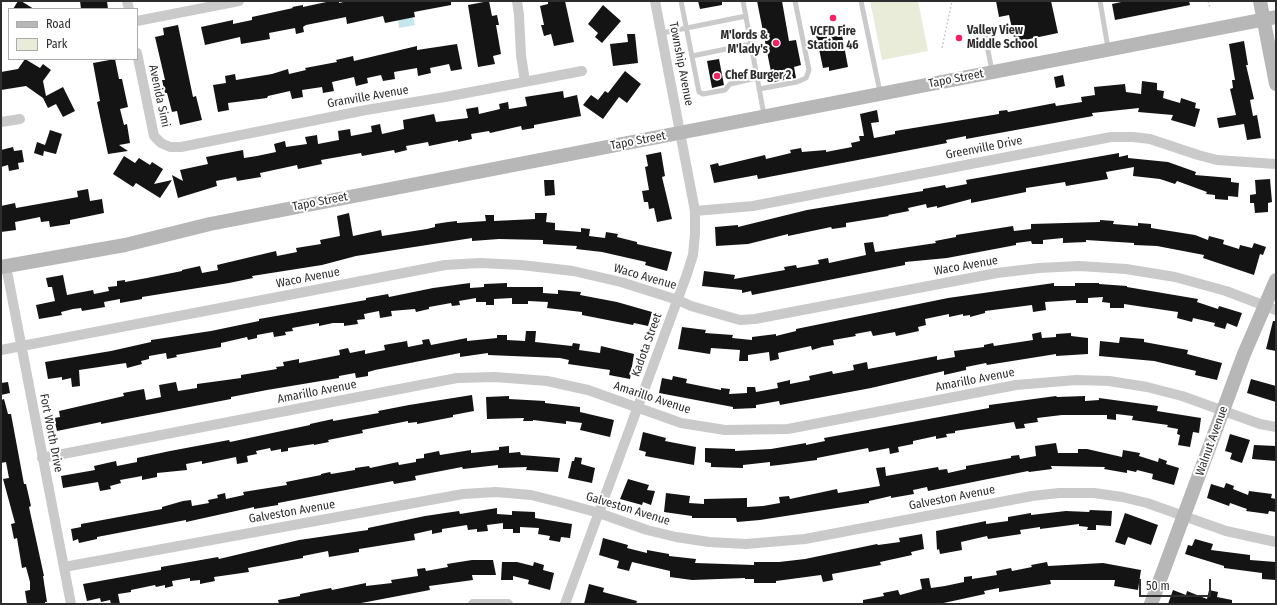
<!DOCTYPE html>
<html>
<head>
<meta charset="utf-8">
<style>
	body { margin:0 }
	#map { position:relative; width:1277px; height:605px; overflow:hidden; background:#fff; font-family:"Fira Sans Condensed",sans-serif }
	canvas { display:block }
	.frame { position:absolute; inset:0; border:2px solid #2d2d2d; pointer-events:none }
	.legend { position:absolute; left:8px; top:8px; width:130px; height:52px; box-sizing:border-box; background:#fff; border:1px solid #ababab; margin:0; padding:5px 7px; list-style:none; font-size:12px; color:#2d2d2d }
	.legend li { display:flex; align-items:center; gap:8px; height:20px }
	.legend b { width:20px; border:1px solid #ababab }
	.scale { position:absolute; left:1139px; top:579px; width:72px; height:18px; box-sizing:border-box; border:2px solid #2d2d2d; border-top:0; padding-left:5px; font-size:12px; line-height:14px; white-space:nowrap; color:#2d2d2d; -webkit-text-stroke:3px #fff; paint-order:stroke }
</style>
</head>
<body>
<div id="map">
<canvas width="1277" height="605"></canvas>
<div class="frame"></div>
<ul class="legend">
<li><b style="height:5px;background:#b7b7b7"></b>Road</li>
<li><b style="height:11px;background:#e8ecd9"></b>Park</li>
</ul>
<div class="scale">50 m</div>
</div>
<script>
const ctx = document.querySelector('canvas').getContext('2d');
ctx.lineJoin = 'round';
function paint(path, color) { ctx.fillStyle = color; ctx.fill(path, 'evenodd'); }
const shape = rows => new Path2D(rows.map(r => 'M' + r).join(''));
function trace(path, color, width, dash) { ctx.strokeStyle = color; ctx.lineWidth = width; ctx.lineCap = dash ? 'butt' : 'round'; ctx.setLineDash(dash || []); ctx.stroke(path); }
function write(font, color, halo, rows, align = 'center') {
  ctx.font = font + ' "Fira Sans Condensed",sans-serif'; ctx.lineWidth = 4; ctx.setLineDash([]); ctx.textBaseline = 'middle'; ctx.strokeStyle = halo; ctx.fillStyle = color; for (const [text, x, y, turn = 0] of rows) {
    ctx.save(); ctx.translate(x, y); ctx.rotate((+turn || 0) * Math.PI / 180); ctx.textAlign = isNaN(turn) ? turn : align; if (halo) ctx.strokeText(text, 0, 0); ctx.fillText(text, 0, 0); ctx.restore();
  }
}
paint(shape([
	[870,1,918,1,928,51,882,60]
]), '#e8ecd9');
paint(shape([
	[413,17,415,25,399,28,398,20]
]), '#c4e7ee');
paint(shape([
	[18,1,21,1,34,9,13,9],
	[80,1,107,1,108,9,81,9],
	[331,1,339,1,339,3,348,1,451,1,451,5,414,12,415,17,385,23,383,16,347,24,346,17,306,25,303,27,304,32,296,34,295,28,269,33,270,39,241,44,240,37,205,45,201,27,233,20,233,24,252,20,252,17,293,8,292,7,303,5,303,7],
	[489,1,492,16,497,15,499,25,496,25,501,54,493,56,495,64,478,67,468,5],
	[548,1,565,1,574,42,554,46,551,34,544,36,541,25,544,25,540,6,548,4],
	[698,1,722,1,722,5,700,9],
	[757,1,782,1,789,41,796,40,801,65,794,67,796,78,773,82],
	[996,1,1051,1,1058,33,1015,42,1009,15,999,17],
	[1126,1,1189,1,1190,5,1115,20,1112,4],
	[603,5,621,21,602,43,595,37,598,33,588,24],
	[178,25,193,97,196,96,202,120,180,125,177,111,172,112,167,93,165,93,162,80,165,80,155,37,164,35,163,28],
	[826,33,827,38,842,35,848,67,829,71,829,67,823,68,816,35],
	[627,34,635,34,638,63,613,66,610,44,628,42],
	[1244,41,1248,65,1246,65,1254,99,1250,100,1253,116,1257,115,1261,138,1247,140,1244,124,1219,128,1217,118,1236,115,1230,89,1233,88,1232,80,1235,80,1229,44],
	[457,44,462,69,451,71,449,64,430,68,431,73,418,76,417,68,394,72,395,79,383,81,381,75,367,78,368,83,356,86,354,77,332,82,334,91,323,93,322,87,302,90,303,97,292,99,290,91,268,96,267,98,228,103,229,110,218,112,213,85,226,83,225,76,235,74,236,80,272,74,288,69,289,74,306,70,305,68,337,62,336,60,353,56,354,61,417,46,417,50],
	[25,59,40,68,43,64,51,70,43,81,46,96,63,87,75,111,63,117,56,104,48,108,43,98,26,86,1,90,1,72,18,69],
	[115,59,119,79,122,79,128,107,120,109,124,125,127,124,130,143,119,145,128,151,108,154,97,102,100,101,93,63],
	[719,59,724,85,712,88,707,61],
	[625,71,641,84,627,103,619,97,603,119,583,105,591,95,598,100,605,91,608,93],
	[1063,75,1065,86,1056,88,1054,77],
	[1142,81,1157,83,1157,90,1164,91,1163,98,1180,103,1181,98,1196,103,1195,108,1200,109,1195,127,1171,120,1173,115,1138,112,1139,108,1092,113,1093,116,966,139,966,136,946,140,947,143,758,179,757,175,714,183,710,165,718,163,719,166,765,155,766,159,791,153,790,150,801,148,802,152,826,150,826,152,852,147,851,143,860,141,859,136,864,136,860,114,877,110,879,122,871,123,874,138,895,134,895,131,999,114,999,111,1007,110,1008,112,1055,103,1056,106,1082,102,1081,97,1095,95,1094,87,1125,84,1126,92,1141,94],
	[563,91,564,98,577,95,581,116,534,125,534,128,522,130,521,126,490,133,489,131,471,134,472,139,458,142,458,140,429,146,428,142,406,146,407,150,395,153,394,150,362,156,361,153,321,160,322,164,298,169,297,165,260,173,261,177,237,181,236,177,216,181,217,186,178,198,172,175,183,181,180,170,208,164,206,157,243,150,244,158,257,156,276,152,274,144,285,141,286,147,307,144,305,137,317,135,318,144,339,140,338,131,350,129,351,136,372,132,371,126,380,124,382,134,404,129,403,120,434,114,436,122,468,118,466,109,478,107,479,114,500,109,499,104,508,102,509,109,527,106,525,97],
	[50,130,62,134,56,154,44,151,43,156,34,153,37,142,45,145],
	[13,147,14,151,22,150,24,162,18,163,19,169,9,171,8,165,1,167,1,150],
	[661,152,665,176,662,177,672,219,657,222,654,208,649,209,648,202,644,202,642,191,649,190,645,167,648,166,646,155],
	[1119,153,1119,157,1128,155,1128,158,1168,162,1196,172,1195,175,1231,178,1231,182,1239,183,1238,197,1228,196,1228,200,1215,199,1215,195,1206,194,1207,192,1177,181,1175,184,1160,179,1133,176,1134,167,1106,172,1108,179,1066,186,1065,182,1026,188,1026,192,971,203,971,199,937,208,937,206,927,208,926,204,908,208,909,211,888,215,889,216,846,223,846,227,832,229,831,227,788,236,788,234,748,244,716,246,715,227,738,225,738,227,807,210,923,191,923,189,945,185,946,188,967,184,966,180],
	[124,156,135,163,139,158,150,165,152,162,163,169,154,184,172,180,160,198,136,183,133,187,113,174],
	[1270,179,1272,202,1268,203,1268,212,1255,213,1254,203,1250,203,1250,195,1256,194,1255,180],
	[544,180,554,180,555,195,545,196],
	[88,189,90,201,102,199,104,213,70,220,70,224,50,227,49,221,41,222,40,217,15,222,16,230,1,232,1,206,15,203,16,208,78,197,77,191],
	[349,213,353,236,381,230,382,236,427,229,435,227,435,224,448,222,457,221,457,223,486,221,485,215,494,215,494,221,535,219,535,213,547,213,546,222,555,223,555,230,581,232,581,228,590,229,589,236,605,238,606,232,618,234,617,237,637,242,637,244,672,252,667,271,645,265,646,262,602,252,576,249,577,246,543,244,543,240,499,239,472,241,472,238,356,256,322,265,252,276,253,278,229,283,142,297,142,299,120,303,120,299,104,302,105,307,82,311,81,308,73,309,61,312,62,315,39,319,36,305,55,301,52,287,48,287,46,278,63,275,67,295,93,290,94,294,109,291,108,287,117,286,117,281,125,280,125,282,147,278,182,271,182,270,200,266,202,273,218,270,217,265,276,251,277,256,297,252,296,248,321,244,320,240,340,236,337,216],
	[1100,220,1114,221,1113,224,1138,226,1138,223,1151,224,1151,228,1195,235,1208,240,1209,236,1224,240,1223,244,1239,249,1240,245,1252,248,1254,243,1266,247,1263,255,1260,254,1254,275,1203,258,1204,255,1157,246,1134,245,1134,243,1086,240,1086,242,1063,243,1063,238,1043,240,1043,244,1032,244,1031,241,1016,243,1016,245,947,258,905,262,905,265,752,295,751,291,742,293,742,290,702,286,704,271,735,275,734,279,785,270,784,267,796,265,797,268,819,264,818,260,828,258,829,263,866,255,864,243,873,242,875,252,936,243,935,241,956,237,956,235,1013,226,1014,231,1031,229,1031,224,1100,222],
	[470,283,470,288,484,287,484,284,507,283,507,287,543,287,543,293,558,294,558,290,581,292,580,295,617,302,652,312,648,326,634,323,633,325,582,315,582,312,547,308,548,302,528,301,528,304,512,304,512,298,494,299,494,305,486,305,486,302,476,302,476,298,459,301,460,305,452,306,451,303,429,307,429,309,416,312,415,309,391,311,392,316,380,318,379,311,364,314,365,319,357,320,358,324,344,326,344,323,333,323,319,326,319,323,292,328,293,331,285,332,286,335,274,337,273,332,257,335,257,338,248,340,247,337,221,343,221,347,176,355,177,357,167,359,166,353,149,356,149,359,141,361,142,364,127,368,126,363,79,370,80,386,72,387,71,378,62,380,62,377,48,379,45,362,111,351,151,342,151,340,211,331,259,321,259,319,366,300,366,298,388,294,389,297,433,288],
	[1054,283,1054,286,1075,286,1075,283,1099,283,1099,284,1127,286,1127,287,1198,299,1197,302,1218,309,1219,306,1242,313,1237,327,1227,323,1225,329,1214,326,1215,323,1193,318,1192,322,1177,318,1178,312,1124,304,1124,308,1110,308,1110,303,1102,302,1103,297,1088,298,1088,303,1076,303,1076,300,1045,302,1046,310,1033,312,1032,305,985,311,985,313,970,317,970,315,963,316,963,314,949,317,949,314,925,319,926,325,918,327,919,331,896,336,895,332,873,336,871,331,855,334,856,336,833,340,834,345,822,347,812,350,811,346,778,353,779,359,770,361,769,352,748,355,748,361,739,361,740,350,711,348,710,354,678,349,682,327,706,330,705,333,733,335,732,338,752,340,752,337,776,334,776,336,796,331,796,329,948,298],
	[1273,321,1276,321,1276,351,1266,349],
	[526,331,536,331,535,342,572,346,573,343,580,344,579,350,600,353,601,346,634,354,630,379,609,375,610,370,568,364,569,360,560,358,488,355,488,353,460,357,460,353,375,370,368,372,368,376,356,378,355,373,339,376,339,378,267,390,231,397,231,399,101,424,101,422,57,431,54,418,60,417,59,411,124,396,123,393,144,389,146,400,161,397,159,385,176,382,178,391,197,388,197,384,241,378,241,375,277,369,276,367,284,366,283,362,299,359,299,363,340,355,339,350,348,348,350,353,365,350,365,354,385,350,384,345,407,341,408,347,423,344,422,340,429,339,431,345,467,338,467,341,497,338,497,335,507,335,507,340,525,341],
	[1041,332,1042,338,1056,337,1056,334,1071,333,1071,336,1088,338,1088,354,1056,356,1056,354,987,365,986,363,966,367,966,370,944,375,944,371,871,388,780,405,779,401,756,405,756,408,733,409,733,407,659,393,662,378,672,380,673,376,687,379,686,383,721,390,721,388,730,389,729,394,747,393,747,387,755,387,756,392,778,388,777,383,790,380,790,384,810,380,809,376,832,371,833,374,854,370,853,365,867,362,868,369,937,356,937,360,955,357,954,351,984,347,984,345,993,343,994,346,1033,340,1032,334],
	[1120,337,1144,339,1144,342,1188,350,1187,354,1222,363,1217,380,1195,375,1196,371,1154,361,1099,356,1100,341,1119,343],
	[1251,379,1276,386,1276,402,1247,393],
	[8,382,10,393,1,395,1,383],
	[472,395,474,411,453,415,453,417,417,424,417,422,408,423,408,421,362,430,363,433,328,440,329,442,314,445,314,444,288,448,288,451,281,452,281,449,271,451,270,448,256,451,257,454,247,456,248,462,237,464,236,457,202,464,202,461,186,464,187,470,157,473,157,477,142,480,142,476,120,480,121,483,110,486,111,489,100,491,98,482,63,488,61,476,95,470,94,466,116,461,117,466,137,462,137,458,170,451,229,440,230,442,310,425,310,424,333,419,333,421,379,413,378,411,409,405],
	[509,396,509,399,545,401,545,403,580,407,580,412,614,420,610,437,580,430,582,423,566,421,566,424,533,420,533,421,523,421,524,418,487,419,486,397],
	[1056,396,1057,397,1085,396,1085,401,1099,400,1099,398,1158,406,1157,411,1201,418,1199,433,1193,432,1190,447,1178,445,1180,435,1177,434,1178,429,1167,427,1168,425,1132,420,1133,416,1116,414,1116,420,1107,419,1107,415,1062,415,1037,418,1038,422,1024,424,1025,428,1016,429,1014,422,955,431,955,433,946,434,947,437,936,439,936,436,913,441,913,444,898,447,899,452,890,454,889,448,869,452,868,448,817,458,817,460,787,464,770,466,770,462,743,465,743,468,711,467,711,463,705,462,705,448,735,449,735,451,771,449,806,443,806,445,825,441,824,438,989,408,989,405],
	[4,399,8,414,11,414,24,484,26,484,31,506,29,507,44,576,43,576,47,602,45,602,45,604,27,604,25,591,30,590,30,582,26,567,22,568,17,538,14,539,11,524,15,523,3,479,9,478,6,462,1,463,1,400],
	[643,432,666,438,665,441,696,447,694,465,645,456,646,452,639,450],
	[1230,434,1250,440,1242,463,1230,459,1232,453,1225,451],
	[1056,443,1058,453,1078,453,1078,449,1087,449,1122,457,1123,450,1140,453,1139,456,1158,462,1159,458,1167,461,1166,464,1179,468,1174,485,1152,479,1153,474,1137,470,1136,472,1127,470,1127,473,1104,469,1105,467,1051,466,1052,469,1029,472,1028,471,928,491,927,487,913,490,914,494,891,498,891,496,869,501,869,503,760,520,737,522,736,518,692,518,692,516,664,512,666,493,690,496,689,503,704,504,704,499,747,498,747,507,763,506,780,503,779,497,789,496,790,499,837,489,838,493,880,486,876,468,885,467,886,476,938,467,939,470,947,469,948,473,966,469,966,466,1011,458,1011,456,1019,455,1020,459,1036,456,1035,446],
	[1254,445,1276,446,1276,461,1252,459],
	[509,446,509,453,520,452,521,455,560,458,558,472,526,470,527,467,498,468,498,465,463,469,462,467,415,476,416,480,394,484,393,481,278,503,278,505,254,509,254,507,186,522,186,520,97,537,97,539,79,543,78,539,73,541,71,529,81,527,81,524,162,509,162,507,183,501,191,500,192,506,209,503,208,500,218,498,217,495,225,493,226,499,244,495,243,492,287,485,286,482,321,475,321,474,330,472,331,474,355,470,355,468,369,466,370,468,398,462,399,465,416,462,416,459,424,458,424,454,439,451,440,455,471,450,471,453,499,450,499,447],
	[575,457,582,458,581,464,595,468,592,483,568,478,572,461,574,461],
	[628,479,649,485,647,490,655,491,651,505,643,502,642,505,620,499],
	[1226,483,1234,486,1233,489,1248,495,1249,491,1272,494,1271,498,1276,499,1276,512,1269,511,1268,514,1246,511,1247,509,1230,503,1229,506,1207,498,1211,484,1224,488],
	[497,508,497,514,512,515,512,511,535,512,535,518,572,524,570,538,561,537,560,542,549,540,550,536,538,534,539,528,520,527,520,533,513,533,513,529,503,529,503,523,487,525,488,531,477,532,477,529,468,530,467,525,442,529,442,532,432,534,432,530,414,534,415,540,359,549,359,552,329,557,328,551,303,556,303,558,248,568,249,572,214,577,215,581,200,584,200,580,190,581,190,578,172,581,173,586,165,588,165,585,156,587,155,585,131,590,131,592,118,594,120,604,111,604,110,600,101,602,100,598,87,601,83,584,161,570,161,567,218,557,219,559,299,540,368,530,368,528,425,516,459,511,460,514],
	[1090,510,1112,511,1111,526,1096,525,1096,530,1087,530,1088,527,1079,526,1079,524,1040,529,1040,527,1020,530,1021,534,988,539,987,536,961,542,962,550,940,554,939,549,937,550,936,531,986,521,986,524,1008,521,1008,517,1031,513,1031,515,1066,511,1089,512],
	[1125,513,1158,525,1151,545,1128,537,1125,545,1115,542],
	[922,534,924,549,911,552,912,555,880,562,881,565,832,574,833,580,823,582,821,575,776,581,776,583,754,583,754,579,745,579,745,578,692,580,670,577,670,571,632,562,629,571,617,568,619,561,599,555,603,538,628,545,627,548,647,553,647,550,669,554,669,556,696,559,695,563,754,565,754,562,779,562,805,559,877,544,878,545,900,542,899,538],
	[1195,539,1213,544,1211,550,1250,555,1250,560,1276,562,1276,580,1262,579,1262,573,1224,568,1224,566,1185,554,1188,545,1192,546],
	[472,560,493,560,496,575,472,575,473,580,429,586,430,590,356,604,279,604,278,600,300,596,300,594,331,588,332,590,366,583,366,586,392,583,391,580,418,576,417,569,425,568,426,571,448,567,447,564],
	[502,562,517,562,533,566,534,562,544,565,543,570,554,573,550,590,528,584,529,580,513,576,513,580,501,580],
	[1047,562,1048,566,1103,563,1141,570,1138,590,1114,586,1115,580,1050,580,1051,584,999,592,999,588,984,591,985,594,939,604,863,604,863,600,884,596,883,593,898,590,900,595,922,589,920,579,929,578,931,588,945,586,964,582,964,577,972,576,972,579,997,575,996,571,1011,568,1012,571,1032,567,1031,565],
	[589,584,604,588,603,592,637,601,636,604,584,604],
	[1173,590,1186,595,1187,591,1207,599,1209,590,1218,592,1217,597,1232,600,1232,604,1168,604]
]), '#141414');
trace(shape([
	[1208,1,1210,8],
	[942,48,952,1]
]), '#cacaca', 1.5, [2, 2]);
trace(shape([
	[681,1,699,92,703,94,725,90,730,84,757,78],
	[743,1,764,115],
	[861,1,880,92],
	[1100,1,1108,48],
	[983,25,992,71],
	[662,33,746,16],
	[692,56,751,44],
	[759,89,797,82,806,78,809,70,795,1]
]), '#cacaca', 5);
trace(shape([
	[127,1,129,9],
	[517,1,519,15,521,55,525,82],
	[137,21,239,1],
	[137,53,154,136,161,143,170,147,181,147,366,110,445,97,582,71],
	[1,122,20,119],
	[695,211,753,206,1111,137,1133,137,1150,139,1198,155,1217,160,1276,164],
	[6,266,71,604],
	[1,350,445,265,480,263,521,265,573,271,621,282,678,300,691,306,740,320,755,319,997,273,1039,268,1079,266,1126,269,1175,277,1226,291,1276,310],
	[42,458,410,387,457,378,495,377,547,381,588,390,681,423,725,430,788,429,1016,385,1076,380,1109,381,1147,387,1182,396,1260,424,1276,427],
	[64,567,463,494,496,492,531,495,559,502,599,513,647,530,676,537,709,542,746,544,805,539,1032,496,1059,493,1094,493,1122,497,1147,503,1226,531,1276,542],
	[473,604,508,604],
	[565,604,687,274,693,255,695,234,695,211,655,1]
]), '#cacaca', 10);
trace(shape([
	[1260,1,1276,84],
	[1,267,125,245,210,224,1276,17],
	[1151,604,1244,354,1276,280]
]), '#b7b7b7', 14);
for (const [x, y, r, color] of [
	[833,18,4,"#f32160"],
	[959,38,4,"#f32160"],
	[776,43,4,"#f32160"],
	[717,76,4,"#f32160"]
]) { const dot = new Path2D(); dot.arc(x, y, r, 0, 2 * Math.PI); ctx.fillStyle = color; ctx.fill(dot); trace(dot, '#fff', 1.5); }
write('bold 12px', '#2d2d2d', '#fff', [
	["Valley View",967,31],
	["Middle School",967,45],
	["VCFD Fire",833,32,"center"],
	["Station 46",833,46,"center"],
	["M'lords &",768,36,"right"],
	["M'lady's",768,50,"right"],
	["Chef Burger 2",725,76]
], 'left');
write('12px', '#2d2d2d', '#fff', [
	["Township Avenue",681,64,79],
	["Tapo Street",956,79,-11],
	["Avenida Simi",159,96,78],
	["Granville Avenue",368,97,-10],
	["Tapo Street",638,141,-11],
	["Greenville Drive",984,148,-11],
	["Tapo Street",320,202,-11],
	["Waco Avenue",966,266,-10],
	["Waco Avenue",645,277,16],
	["Waco Avenue",308,278,-11],
	["Kadota Street",647,345,-70],
	["Amarillo Avenue",975,380,-11],
	["Amarillo Avenue",317,392,-11],
	["Amarillo Avenue",652,398,18],
	["Fort Worth Drive",51,433,79],
	["Walnut Avenue",1212,441,-70],
	["Galveston Avenue",952,498,-11],
	["Galveston Avenue",628,509,17],
	["Galveston Avenue",292,512,-10]
]);
</script>
</body>
</html>
